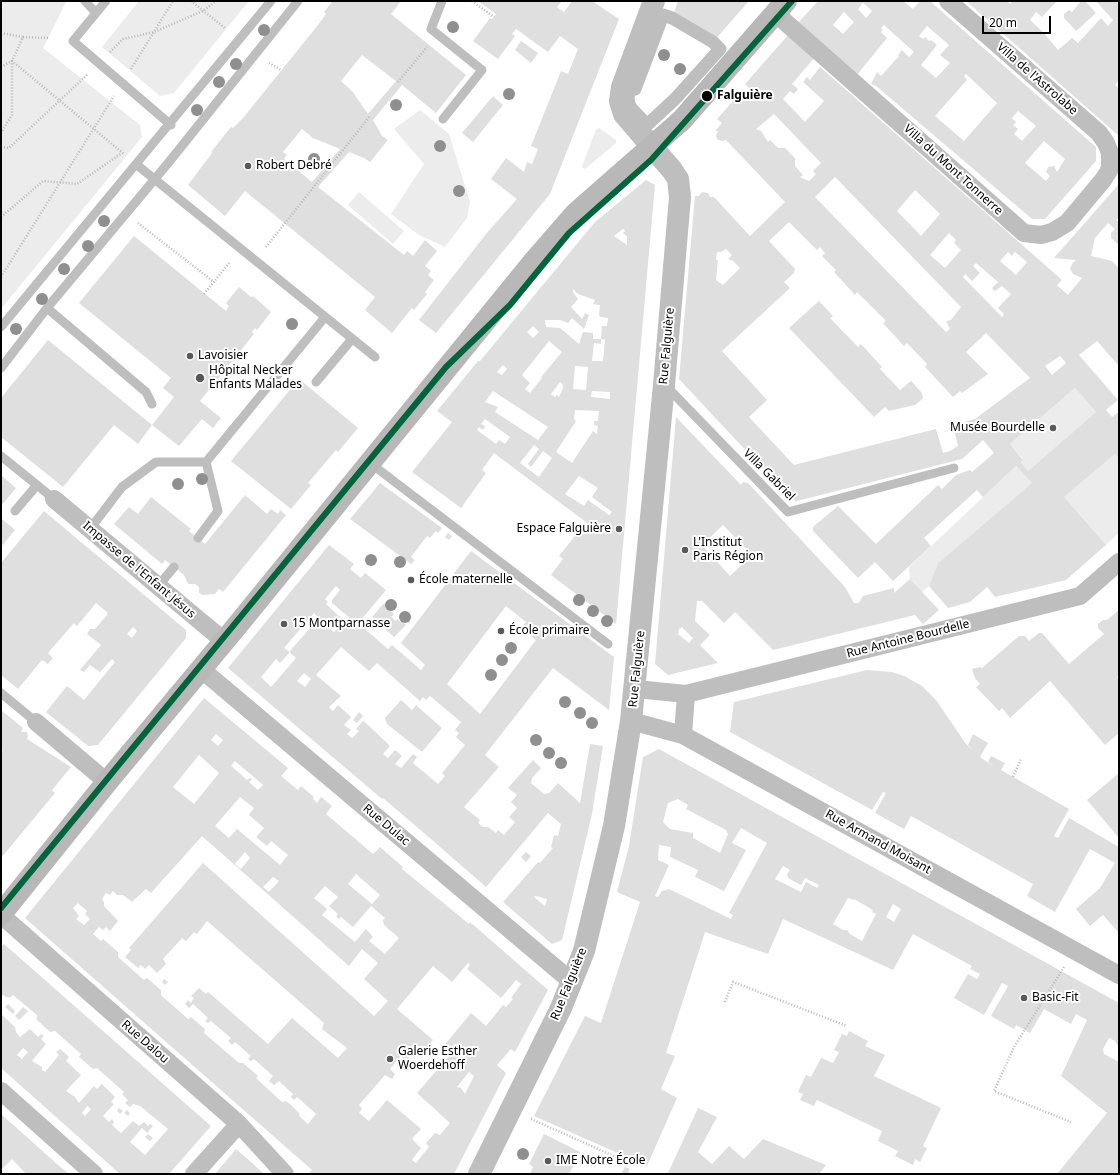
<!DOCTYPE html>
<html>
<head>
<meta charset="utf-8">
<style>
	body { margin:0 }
	#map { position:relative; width:1120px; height:1175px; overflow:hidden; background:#fff; font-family:"Noto Sans",sans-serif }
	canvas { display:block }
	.frame { position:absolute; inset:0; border:2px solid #000; pointer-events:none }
	.scale { position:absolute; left:982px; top:16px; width:69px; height:18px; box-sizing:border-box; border:2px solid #000; border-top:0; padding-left:5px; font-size:12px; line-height:14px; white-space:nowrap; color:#000; -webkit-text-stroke:3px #fff; paint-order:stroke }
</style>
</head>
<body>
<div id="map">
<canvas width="1120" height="1175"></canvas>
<div class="frame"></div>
<div class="scale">20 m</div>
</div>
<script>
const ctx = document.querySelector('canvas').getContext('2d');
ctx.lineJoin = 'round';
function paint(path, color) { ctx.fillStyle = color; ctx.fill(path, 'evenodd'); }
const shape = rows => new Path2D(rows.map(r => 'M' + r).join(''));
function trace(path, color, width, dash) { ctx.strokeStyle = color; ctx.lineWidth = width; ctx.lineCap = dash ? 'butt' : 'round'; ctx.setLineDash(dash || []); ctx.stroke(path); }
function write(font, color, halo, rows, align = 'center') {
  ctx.font = font + ' "Noto Sans",sans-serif'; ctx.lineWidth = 4; ctx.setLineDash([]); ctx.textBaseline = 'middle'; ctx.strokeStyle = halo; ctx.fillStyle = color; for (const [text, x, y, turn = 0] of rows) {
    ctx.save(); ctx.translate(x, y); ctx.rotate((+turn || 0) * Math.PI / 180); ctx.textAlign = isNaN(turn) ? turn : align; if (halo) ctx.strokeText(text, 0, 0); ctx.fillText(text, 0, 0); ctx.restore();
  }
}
paint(shape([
	[1,1,66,2,43,48,140,125,142,137,1,309],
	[139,1,249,1,174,93,160,96,102,47],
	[420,110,449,134,470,202,467,218,445,247,419,235,391,214,424,164,394,129],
	[599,128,616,140,616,143,585,169,582,167,596,129],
	[359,192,404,231,393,244,348,205],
	[1075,388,1096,412,1028,471,1021,462,1023,459,1010,444],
	[1115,454,1119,459,1119,533,1106,545,1064,497],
	[1016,466,1032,483,938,563,929,586,922,592,910,579,909,567]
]), '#ececec');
paint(shape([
	[333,1,401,1,391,14,466,75,436,113,402,85,373,120,382,136,388,140,370,162,364,158,349,152,318,187,404,255,407,251,413,256,425,240,437,251,425,266,431,271,428,275,434,280,425,292,427,294,414,310,412,308,392,333,365,310,375,297,245,191,225,216,188,185,212,153,211,152,231,127,233,128,243,118,318,25,326,14,324,12],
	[362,55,396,81,368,114,352,91,341,81],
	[302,129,313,138,340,149,312,182,284,159,287,155,283,152],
	[478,1,562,1,557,7,564,12,572,1,592,1,619,19,550,194,436,333,419,320,486,234,517,199,491,179,506,158,524,172,527,162,532,164,538,149,531,146,561,71,568,74,578,49,560,36,548,52,516,29,512,34,515,36,498,59,473,41,490,18,492,19,496,14],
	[678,1,749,1,713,42,672,18],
	[818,1,903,1,913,9,920,1,930,1,1096,147,1096,161,1045,219,1032,219,875,85,871,84,877,72,881,76,899,56,898,55,902,50,909,57,914,52,884,25,881,28,883,30,881,32,887,38,856,76,797,24],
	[863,3,872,11,866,18,858,9],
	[844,12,854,22,843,34,833,25],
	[927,26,949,45,940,55,950,63,936,78,921,65,937,45,931,40,929,41,925,37,923,39,919,36],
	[966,74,997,103,964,141,935,116,967,80,964,76],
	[1018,111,1036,126,1022,141,1014,134,1018,129,1013,125,1016,122,1012,118],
	[1044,141,1065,159,1057,172,1054,166,1048,167,1046,172,1050,176,1046,181,1025,163],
	[966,1,1007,1,1010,4,1013,1,1057,1,1042,17,1036,12,1030,20,1044,33,1058,50,1072,38,1078,43,1101,18,1108,26,1113,20,1096,1,1119,1,1119,80,1115,85,1119,88,1119,136],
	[1081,1,1085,1,1096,13,1076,31,1064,18,1064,14,1069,10,1072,12],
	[789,34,815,57,792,84,798,89,794,94,790,91,783,99,805,122,824,101,803,82,807,77,810,80,820,67,1062,280,1057,285,1068,295,1082,278,1073,274,1070,269,1072,264,1076,260,1054,258,1119,184,1119,217,1116,220,1119,222,1119,245,1111,238,1111,233,1115,229,1108,223,1095,238,1091,256,1112,261,1119,268,1119,366,1097,341,1079,355,1118,400,1106,410,1112,417,1119,412,1119,459,1115,454,1064,497,1106,545,1066,580,995,597,987,587,970,602,948,608,929,586,938,563,1032,483,1016,466,983,497,977,490,924,538,931,546,893,581,875,562,858,578,813,531,813,527,838,506,876,544,938,485,942,489,956,475,970,470,972,472,994,453,983,440,962,459,797,501,792,500,679,379,695,196,699,196,702,192,708,193,710,197,714,197,750,236,785,202,726,140,723,141,718,140,716,136,718,131,715,131,722,123,717,119,734,100,739,104,751,90,745,84],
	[774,114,821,163,813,171,816,174,809,181,800,177,803,175,795,166,795,158,785,148,778,148,770,140,768,142,761,131,756,129],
	[835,177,961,307,951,320,946,321,950,329,946,332,815,197],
	[915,190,940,214,921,236,897,211],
	[789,222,817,250,820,247,825,253,822,256,836,270,834,272,855,295,857,292,886,321,883,323,904,346,907,343,927,364,925,367,953,397,960,391,962,393,988,374,966,352,986,333,1030,378,975,419,953,425,958,446,950,451,943,453,936,429,794,465,749,417,767,400,722,351,790,288,784,282,794,273,795,269,769,241],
	[949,233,956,240,954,243,961,250,945,268,930,255],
	[726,249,732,255,728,259,733,261,740,268,723,285,716,280,718,260,716,260,717,252,721,252],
	[1008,252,1012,256,1015,252,1027,262,1016,275,1000,261],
	[976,263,998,282,992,288,995,291,1002,286,1011,294,998,308,1004,314,1002,317,963,277,965,274,972,281,980,273,973,266],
	[1060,356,1066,363,1052,375,1045,366],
	[1075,388,1096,412,1028,471,1021,462,1023,460,1010,444],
	[521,41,538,53,531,63,515,50],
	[493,96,503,105,473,142,462,133],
	[646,180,655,185,616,624,551,575,563,559,559,556,586,522,559,502,494,453,482,470,486,473,461,508,412,472,452,422,437,411,478,361,480,361,595,222],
	[623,229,625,231,623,233,627,236,627,245,614,236],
	[573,289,578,294,595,300,593,304,600,305,599,314,600,317,608,318,607,326,602,326,601,339,593,339,593,333,583,332,579,344,560,328,546,327,545,320,560,320,568,323,572,318,584,329,589,315,585,313,582,319,571,307,578,299,573,292],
	[533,326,539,332,533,338,527,332],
	[601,339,605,340,603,361,592,361,594,343,601,344],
	[549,341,562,352,541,377,542,378,530,393,525,389,530,383,522,375],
	[503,365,507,369,502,375,497,372],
	[575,366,588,367,586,390,573,389],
	[560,382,563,385,563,388,559,397,557,395,555,397,551,394],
	[493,391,548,427,538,440,495,412,498,407,485,402],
	[592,391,610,392,610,399,591,397],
	[575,410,599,411,598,421,594,421,594,425,598,426,597,434,593,431,572,463,556,452,576,421,574,419],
	[485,419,510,437,505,444,499,440,496,444,477,430,479,427,483,430,485,426,481,424],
	[534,445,539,449,528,464,531,467,543,451,552,458,539,477,520,463],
	[579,476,598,488,592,497,612,512,609,515,588,500,584,506,565,494],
	[134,236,226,311,229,306,226,303,239,287,251,297,253,296,271,312,257,330,255,328,252,332,254,334,200,401,221,418,213,428,202,419,179,446,152,425,174,397,163,388,171,378,79,303],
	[819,301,833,316,830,318,858,347,861,344,882,367,880,369,900,390,911,381,922,393,923,398,920,401,915,405,889,411,885,407,874,417,789,328],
	[48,340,152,425,138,444,114,425,63,487,1,437,1,398],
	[299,379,358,428,338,452,336,450,308,483,311,485,291,509,231,461],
	[676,417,741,485,743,482,748,483,845,587,854,603,859,603,863,596,894,588,894,593,910,579,939,610,923,624,915,615,773,650,735,612,724,623,702,601,697,601,695,621,710,635,700,645,718,663,668,675,655,664],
	[723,525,752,555,730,576,702,545],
	[682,627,693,638,689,643,678,634,679,629],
	[1,475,16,488,1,506],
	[380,483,442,528,438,533,436,531,430,538,427,536,411,557,415,560,411,564,350,519],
	[245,495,267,514,271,509,278,514,280,510,286,515,223,592,219,589,215,594,202,595,199,593,199,587,195,584,188,584,184,575,165,560,162,564,114,524,129,507,138,514,151,497,191,529,189,531,205,544],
	[44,511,186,630,186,638,98,745,88,746,46,712,67,686,84,700,115,662,112,659,100,672,90,665,84,672,80,670,101,645,87,634,90,629,95,629,107,615,107,612,96,603,77,626,74,623,48,653,53,658,48,664,42,660,18,689,1,675,1,563],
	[133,627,137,631,132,638,127,634],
	[1,518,15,530,1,547],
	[448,533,452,536,449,540,445,537],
	[329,545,354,564,350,569,361,578,365,573,386,590,361,620,368,627,366,630,388,649,392,645,421,670,425,665,401,643,471,551,614,657,609,710,553,668,485,755,499,767,464,807,480,820,478,823,483,827,488,827,496,833,498,830,504,835,515,822,509,817,517,808,511,802,517,795,508,788,533,760,541,768,532,778,531,783,544,794,549,793,558,783,580,803,590,744,603,746,592,814,562,940,552,944,503,902,538,862,540,863,553,848,551,847,554,835,558,836,561,824,548,813,486,887,424,833,383,798,382,799,228,668],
	[336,586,340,590,332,600,332,603,357,624,353,629,326,604,328,602,325,599],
	[506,606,526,622,521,628,536,640,480,714,447,684],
	[314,613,319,618,289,652,296,658,271,687,261,677,276,659,280,663,290,652,284,648],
	[331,622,338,628,334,632,327,627],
	[341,647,369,671,377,663,420,701,423,697,426,700,430,696,461,722,455,730,459,733,456,737,465,745,442,773,445,776,438,784,413,763,417,757,413,754,401,768,395,764,402,756,395,750,388,758,383,754,390,746,366,723,363,721,356,729,359,731,352,738,347,734,351,730,344,725,351,717,338,705,333,711,329,707,341,696,316,675],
	[304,673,311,679,305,687,297,681],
	[535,896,547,899,545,906,534,897],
	[384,603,394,614,391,617,396,621,397,619,401,622,402,621,406,625,394,637,372,617],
	[1119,610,1119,675,1117,677,1119,679,1119,733,1105,745,1050,681,1010,718,1002,708,999,711,976,687,980,684,975,678,972,669,980,667,982,668,1019,636,1025,636,1029,641,1039,633,1042,633,1069,664,1104,634,1098,628,1098,624,1103,620,1107,620],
	[867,670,892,672,904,676,922,686,936,700,966,744,975,752,968,745,973,734,988,743,980,757,987,762,995,767,988,762,991,756,1005,763,1001,770,1069,809,1054,836,1058,838,1069,818,1119,847,1119,933,1103,915,1090,926,1076,909,1100,888,1115,863,1090,849,1055,912,1027,896,1033,884,911,816,904,829,875,813,886,793,883,792,872,810,730,732,734,702],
	[204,698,288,768,281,776,298,790,301,786,314,797,313,799,317,803,321,797,332,806,326,814,373,854,380,847,403,867,402,869,469,924,470,922,548,990,515,1052,511,1049,497,1065,506,1073,454,1174,308,1174,312,1170,25,918],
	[216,734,223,740,218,746,211,740],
	[199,755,219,773,194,804,173,787],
	[235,761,263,785,258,790,249,782,252,779,250,778,247,780,231,766],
	[240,797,254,808,249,815,264,828,256,837,267,846,271,841,288,855,280,865,237,829,229,838,215,826],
	[202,836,349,966,362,949,378,963,364,979,388,1001,374,1016,203,863,129,948,131,950,125,957,138,968,141,965,145,969,149,965,157,973,166,964,163,959,182,938,186,941,194,932,197,934,207,921,324,1023,322,1029,347,1048,338,1058,292,1018,268,1044,208,992,206,994,199,988,191,996,194,998,191,1003,188,1000,185,1004,189,1008,193,1004,208,1018,205,1021,208,1023,211,1021,231,1038,228,1041,232,1045,235,1042,251,1056,248,1059,251,1061,254,1059,273,1076,269,1081,274,1085,279,1081,293,1094,291,1097,294,1100,297,1097,316,1114,308,1124,299,1116,300,1114,290,1104,286,1101,282,1102,256,1078,258,1076,243,1063,239,1063,204,1033,205,1029,191,1017,188,1019,161,995,161,990,147,978,144,980,118,957,118,952,103,939,101,941,93,934,99,927,103,930,106,927,110,931,118,921,104,906,104,902,102,899,106,893,110,895,113,891,117,895,123,895,132,902,146,889,151,893],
	[245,852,250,858,241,869,235,864],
	[356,874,380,895,372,904,348,884],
	[273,877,279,881,269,892,263,887],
	[325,886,338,897,329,906,338,914,336,916,339,919,341,917,353,927,371,906,385,918,383,920,384,925,399,938,385,954,369,941,373,937,366,929,355,942,322,915,327,909,314,898],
	[78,903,87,911,85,914,90,919,84,925,76,919,79,916,73,908],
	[468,963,470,965,467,969,501,998,516,980,521,984,511,998,513,999,506,1007,503,1005,486,1026,471,1013,442,1048,450,1055,417,1093,450,1123,440,1135,435,1133,426,1143,429,1147,416,1163,412,1160,421,1148,412,1139,421,1129,387,1100,369,1121,359,1113,362,1109,359,1105,385,1075,392,1079,395,1074,390,1069,401,1056,406,1061,416,1050,421,1053,433,1040,397,1009,433,966,452,982],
	[469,1072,474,1076,465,1094,461,1088,457,1087],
	[401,700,412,710,416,705,442,728,422,752,387,724,385,718],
	[1,710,23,728,21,732,27,732,28,736,27,739,71,767,52,790,55,793,1,858,1,752,3,750,1,749],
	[359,712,363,716,357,723,353,720],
	[659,749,1119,1003,1119,1048,1115,1041,1109,1038,1103,1049,1104,1054,1119,1062,1119,1174,1057,1174,1107,1113,1061,1076,1087,1020,1076,1014,1071,1024,1044,1009,1030,1033,1016,1025,1014,1029,991,1016,1008,986,1002,983,984,1015,954,998,968,974,977,979,980,974,970,969,972,966,913,934,893,970,783,919,768,954,705,932,666,1053,675,1056,661,1089,677,1098,647,1166,534,1116,585,1016,601,1023,640,902,617,892,629,846,643,757],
	[678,799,688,805,686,809,726,830,728,834,720,853,693,838,693,833,670,829,663,822,668,803],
	[741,828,767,843,729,913,733,915,731,919,669,889,662,891,658,897,655,896,669,865,658,860,659,845,671,847,670,857,698,870,695,877,724,891,746,850,732,843],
	[783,866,790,870,787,874,788,878,801,885,805,878,819,885,817,888,806,882,801,892,775,879],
	[848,898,853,900,854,899,873,910,872,912,876,914,862,941,850,934,847,930,843,930,833,924],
	[893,904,901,909,894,922,886,917],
	[1119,773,1119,838,1087,800],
	[526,852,531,856,526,862,521,857],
	[4,944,211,1126,169,1174,120,1174,1,1068,1,1014,15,1027,16,1032,20,1037,30,1029,38,1037,41,1034,44,1036,41,1039,46,1044,32,1061,42,1067,42,1070,45,1072,59,1055,56,1052,60,1049,69,1057,66,1061,81,1075,66,1091,75,1097,79,1103,94,1086,97,1089,102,1084,115,1097,111,1102,114,1104,103,1116,109,1122,112,1119,114,1122,112,1125,121,1133,133,1121,139,1126,144,1122,148,1126,150,1124,153,1126,147,1133,142,1128,130,1142,145,1155,168,1129,140,1106,133,1104,130,1107,125,1103,128,1100,122,1094,124,1092,97,1068,93,1069,79,1057,81,1054,55,1031,50,1032,36,1019,38,1016,13,995,11,997,6,997,3,995,1,998,1,947],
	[23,1048,28,1052,22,1059,17,1055],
	[87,1106,91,1109,85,1116,82,1113],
	[164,979,168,982,165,985,162,982],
	[8,1004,15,1011,13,1014,5,1007],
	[23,1007,28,1011,19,1020,15,1016],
	[849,1031,868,1041,865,1046,885,1055,874,1076,941,1108,923,1146,927,1148,920,1162,915,1159,913,1165,895,1156,898,1151,878,1141,882,1131,817,1100,814,1106,800,1100,803,1094,798,1092,806,1075,811,1077,821,1058,833,1063,839,1052,834,1050,842,1034,847,1036],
	[119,1108,123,1111,120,1114,117,1111],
	[698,1108,717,1117,698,1152,712,1164,729,1146,744,1159,763,1139,826,1165,819,1174,670,1174,668,1173],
	[127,1110,130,1113,128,1116,124,1113],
	[1,1114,57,1164,69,1174,26,1174,12,1159,1,1170],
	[148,1134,153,1138,150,1141,145,1137],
	[544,1134,580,1152,569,1174,530,1174,533,1167,529,1164],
	[236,1149,251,1162,264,1174,215,1174],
	[625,1167,630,1169,628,1172,632,1174,621,1174]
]), '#dfdfdf');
trace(shape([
	[191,1,226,29],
	[472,1,494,17],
	[1,33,23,37],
	[48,38,23,37,12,61,124,154],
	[110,52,123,39,154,32,203,11,216,1],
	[269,63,281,70],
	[1,67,12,61,12,115,1,133],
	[131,69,173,1],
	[398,82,427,47],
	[1,147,9,148,88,74],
	[1,217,43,181,77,184,122,153],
	[138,223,214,282],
	[266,247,370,116],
	[1,277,114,96],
	[204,294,230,262],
	[1013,777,1021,759],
	[1064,967,1014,1047,994,1091,1071,1122],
	[725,1002,733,982,847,1026],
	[531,1119,625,1161]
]), '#b9b9b9', 2.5, [1, 2]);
trace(shape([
	[85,1,96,13],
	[106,1,73,41,171,125],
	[442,1,431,29,482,70,443,119],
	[137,165,375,357],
	[47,308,146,392,152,404],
	[1,327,271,1],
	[1,368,47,308,169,162,298,1],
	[316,382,352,339],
	[667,387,788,512,954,468],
	[1,456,37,485,15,511],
	[206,462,325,317],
	[370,463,608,644],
	[37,485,54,499],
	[90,529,122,487,156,462,206,462],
	[198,538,218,511,206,462],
	[158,586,174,567],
	[1,693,36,722]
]), '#bebebe', 9);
trace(shape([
	[663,15,672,18,713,42,720,49,675,99,647,125,630,107,628,99,629,90,635,89,663,15]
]), '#bebebe', 13);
trace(shape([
	[775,13,1024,233,1041,235,1052,232,1067,223,1103,180,1110,169,1110,153,1106,143,1099,133,948,1],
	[54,499,224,641],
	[201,669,571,981],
	[636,689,686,694,1080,596,1119,562],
	[631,721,683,735,1119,975],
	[36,722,107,782],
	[683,735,686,694],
	[1,915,239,1124,285,1174],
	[1,1091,94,1174],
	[194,1174,239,1124]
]), '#bebebe', 18);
trace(shape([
	[479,1174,561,1008,584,951,614,826,631,721,664,385,680,197,678,179,672,170,624,114,620,101,622,87,654,1]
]), '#bebebe', 22);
trace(shape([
	[1,914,107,782,236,627,535,260,576,213,682,120,786,1]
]), '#b8b8b8', 22);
trace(shape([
	[1,908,446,367,510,305,569,233,651,160,792,1]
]), '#00643c', 6);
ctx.fillStyle = '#8f8f8f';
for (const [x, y] of [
	[453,27],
	[264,30],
	[664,55],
	[236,64],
	[680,69],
	[219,82],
	[509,94],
	[396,105],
	[197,110],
	[440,146],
	[314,159],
	[459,191],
	[104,221],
	[88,246],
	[64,269],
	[42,299],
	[292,324],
	[16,329],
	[202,479],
	[178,484],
	[371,560],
	[400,562],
	[579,600],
	[391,605],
	[593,611],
	[405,617],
	[607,621],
	[511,648],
	[502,660],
	[491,675],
	[565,702],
	[580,713],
	[592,723],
	[536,740],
	[549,753],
	[561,763],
	[523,1154]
]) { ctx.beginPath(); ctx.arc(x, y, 6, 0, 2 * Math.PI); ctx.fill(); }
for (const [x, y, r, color] of [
	[707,96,6,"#000"],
	[248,166,4,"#595959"],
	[190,356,4,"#595959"],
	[200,378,5,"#595959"],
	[1053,428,4,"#595959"],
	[619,529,4,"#595959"],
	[685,550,4,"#595959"],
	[411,580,4,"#595959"],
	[284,624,4,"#595959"],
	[501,631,4,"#595959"],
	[1024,998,4,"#595959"],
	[390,1059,4,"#595959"],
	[548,1161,4,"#595959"]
]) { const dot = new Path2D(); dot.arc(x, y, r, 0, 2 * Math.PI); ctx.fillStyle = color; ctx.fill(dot); trace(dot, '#fff', 1.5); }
write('12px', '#000', '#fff', [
	["Villa de l'Astrolabe",1037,79,41],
	["Villa du Mont Tonnerre",953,170,42],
	["Rue Falguière",667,346,-85],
	["Villa Gabriel",769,475,45],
	["Impasse de l'Enfant Jésus",139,570,40],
	["Rue Antoine Bourdelle",908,639,-14],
	["Rue Falguière",637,669,-84],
	["Rue Dulac",386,825,40],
	["Rue Armand Moisant",878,842,29],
	["Rue Falguière",569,984,-68],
	["Rue Dalou",145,1042,41]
]);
write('bold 12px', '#000', '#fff', [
	["Falguière",717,96]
], 'left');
write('12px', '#000', '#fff', [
	["Robert Debré",256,166],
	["Lavoisier",198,356],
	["Hôpital Necker",209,371],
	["Enfants Malades",209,385],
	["Musée Bourdelle",1045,428,"right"],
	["Espace Falguière",611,529,"right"],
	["L'Institut",693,543],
	["Paris Région",693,557],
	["École maternelle",419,580],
	["15 Montparnasse",292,624],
	["École primaire",509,631],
	["Basic-Fit",1032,998],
	["Galerie Esther",398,1052],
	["Woerdehoff",398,1066],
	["IME Notre École",556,1161]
], 'left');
</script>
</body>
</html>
